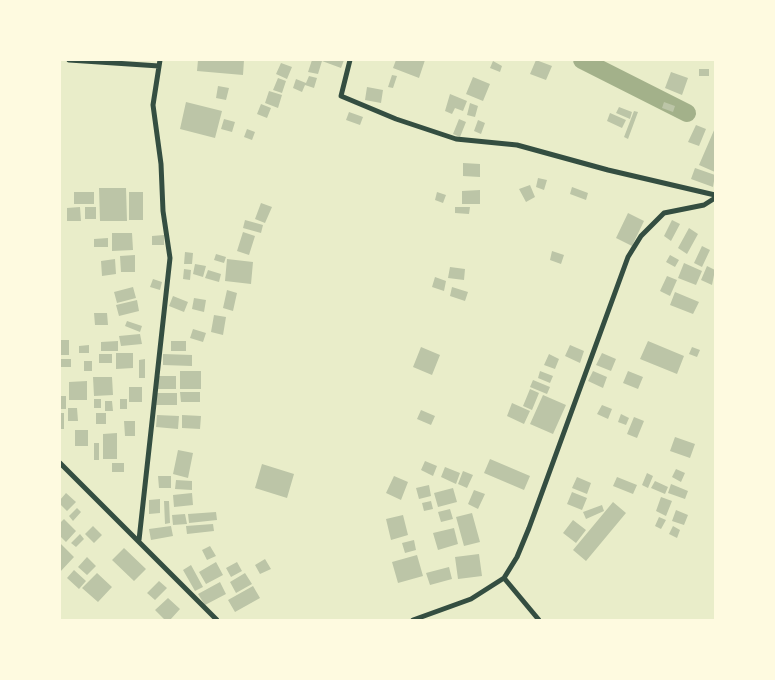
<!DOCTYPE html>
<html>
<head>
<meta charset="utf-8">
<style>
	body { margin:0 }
	#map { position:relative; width:775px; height:680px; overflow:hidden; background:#e9edc9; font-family:"Sofia Sans Condensed",sans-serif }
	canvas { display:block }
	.frame { position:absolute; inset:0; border:61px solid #fefae0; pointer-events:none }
</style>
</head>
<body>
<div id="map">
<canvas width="775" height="680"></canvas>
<div class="frame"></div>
</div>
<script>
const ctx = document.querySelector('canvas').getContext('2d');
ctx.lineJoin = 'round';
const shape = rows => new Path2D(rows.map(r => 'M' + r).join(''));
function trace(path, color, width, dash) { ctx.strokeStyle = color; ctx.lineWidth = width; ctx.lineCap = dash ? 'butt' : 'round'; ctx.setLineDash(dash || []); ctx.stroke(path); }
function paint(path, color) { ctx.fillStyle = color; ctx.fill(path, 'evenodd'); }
trace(shape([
	[582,60,687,113]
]), '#a3b18a', 18);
paint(shape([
	[198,60,244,60,243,75,197,71],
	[312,60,344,60,341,68,322,61,318,74,308,72],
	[396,60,425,60,419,78,393,68],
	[536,60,552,66,546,80,530,74],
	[493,61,502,66,500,72,490,68],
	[281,63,292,67,287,79,276,74],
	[699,69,709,69,709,76,699,76],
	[671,72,688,78,682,95,665,88],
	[392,75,397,76,393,88,388,87],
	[309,76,317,78,314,88,305,85,302,92,293,88,296,79,306,83],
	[473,77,490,84,483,101,466,94],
	[278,78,286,81,282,93,273,90],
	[218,86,229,88,226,100,216,98],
	[367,87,383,90,381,103,365,100],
	[269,91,282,95,278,108,265,103],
	[450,94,467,101,463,111,455,108,452,114,445,111],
	[186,102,222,111,215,138,180,129],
	[664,102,675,106,673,112,662,108],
	[470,103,478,106,475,117,467,115],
	[261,104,271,108,267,118,257,114],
	[619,107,632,112,630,119,616,113],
	[634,111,638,112,628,139,624,137],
	[349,112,363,117,360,125,346,120],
	[610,113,626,120,622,128,607,121],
	[224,119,235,122,232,132,221,129],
	[459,119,466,122,460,137,453,134],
	[478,120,485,123,481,134,474,131],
	[696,125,706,129,699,146,688,142],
	[715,128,715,172,699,165],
	[247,129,255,132,252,140,244,137],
	[463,163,480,164,480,177,463,176],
	[695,168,715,175,713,187,691,179],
	[538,178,547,180,544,190,536,187],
	[530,185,535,197,526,202,519,189],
	[572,187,588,193,586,200,570,194],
	[99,188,126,188,127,221,100,221],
	[480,190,480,204,462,204,462,191],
	[74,192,94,192,94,204,74,204],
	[129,192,143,192,143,220,129,220],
	[437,192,446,195,443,203,435,200],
	[261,203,272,207,265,223,255,219],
	[80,207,81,221,67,221,67,208],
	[85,207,96,207,96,219,85,219],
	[455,207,470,207,469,214,455,213],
	[628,213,644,221,632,246,616,238],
	[245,220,263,225,261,233,243,228],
	[672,220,680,224,671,241,664,236],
	[689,228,698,234,687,254,678,248],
	[243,232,255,236,249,255,237,251],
	[112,233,132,233,133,250,112,251],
	[164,235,164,245,152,245,152,236],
	[108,238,108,247,94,247,94,239],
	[702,246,710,250,702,267,694,263],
	[552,251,564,255,561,264,550,260],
	[185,252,193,253,192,264,184,264],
	[216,254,226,257,224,263,214,260],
	[135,255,135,272,121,272,120,256],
	[670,255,679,260,675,267,666,262],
	[115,259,116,274,102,276,101,261],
	[227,259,253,262,251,284,225,281],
	[684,263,702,271,696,285,678,278],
	[195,264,206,266,203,277,193,274],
	[707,266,715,270,712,285,701,280],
	[450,267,465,269,464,280,448,278],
	[184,269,191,270,190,280,183,279],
	[208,270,221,274,219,282,205,278],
	[667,276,677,280,670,296,660,291],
	[435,277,446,281,444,291,432,287],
	[153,279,162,282,160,290,150,287],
	[133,287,136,298,117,303,114,292],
	[452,287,468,292,465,301,450,296],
	[227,290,237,293,233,311,223,308],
	[675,292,699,302,693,314,670,305],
	[173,296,188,302,184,312,169,306],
	[194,298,206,300,204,312,192,309],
	[137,300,139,311,119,316,116,305],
	[94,313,107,313,108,325,95,325],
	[214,315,226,317,223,335,211,332],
	[127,321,142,326,140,332,125,326],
	[193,329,206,333,203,342,190,338],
	[140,334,142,344,121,346,119,336],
	[60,340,69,340,69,355,60,355],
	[118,341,118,351,101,351,101,342],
	[171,341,186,341,186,351,171,351],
	[648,341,684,356,677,374,640,359],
	[89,345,89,353,79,353,79,346],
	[570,345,584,351,580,363,565,356],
	[421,347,440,355,432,375,413,367],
	[692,347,700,350,697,357,689,354],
	[116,353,133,353,133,368,116,369],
	[602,353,616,359,611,371,596,365],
	[99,354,112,354,112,363,99,363],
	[163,354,192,355,192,366,163,365],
	[549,354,559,359,555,369,544,365],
	[60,359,71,359,71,367,60,367],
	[145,359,145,378,139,378,139,360],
	[84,361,92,361,92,371,84,371],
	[180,371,201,371,201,389,180,389],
	[540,371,553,376,550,383,538,378],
	[593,371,607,377,603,388,588,381],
	[628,371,643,377,638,389,623,383],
	[157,376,176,376,176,389,157,389],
	[93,377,112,377,113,395,94,396],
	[533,380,550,387,547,394,530,387],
	[87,381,87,400,69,400,69,382],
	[129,387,142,387,142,402,129,402],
	[530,389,539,393,532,410,523,406],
	[180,392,200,392,200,402,181,402],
	[156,393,177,393,177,405,156,405],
	[543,395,566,405,553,434,530,424],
	[60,396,66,396,66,409,60,409],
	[94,399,101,399,101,408,94,408],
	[120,399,127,399,127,409,120,409],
	[105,401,112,401,113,411,105,411],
	[512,403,530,411,524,424,507,416],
	[602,405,612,409,608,419,597,414],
	[68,408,77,408,78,421,68,421],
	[421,410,435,416,431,425,417,419],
	[60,413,64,413,64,429,60,429],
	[96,413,106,413,106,424,96,424],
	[621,414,629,418,626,425,618,422],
	[157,415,179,416,178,429,156,427],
	[182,415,201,416,200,429,182,428],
	[634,417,644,421,637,438,627,434],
	[124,421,135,421,135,436,125,436],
	[75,430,88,430,88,446,75,446],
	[117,433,117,459,103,459,103,434],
	[675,437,695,444,690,458,670,451],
	[94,443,99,443,99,460,94,460],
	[178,450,193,453,188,478,173,474],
	[490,459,530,476,524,490,484,473],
	[425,461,437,466,433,476,421,470],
	[112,463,124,463,124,472,112,472],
	[262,464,294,474,287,498,255,488],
	[445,467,460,473,456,484,441,477],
	[676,469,685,473,681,482,672,477],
	[463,471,473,475,467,488,458,484],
	[647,473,653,476,648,488,642,485],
	[158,476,171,476,171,488,159,488],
	[394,476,408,482,401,500,386,493],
	[577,477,591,483,587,494,572,488],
	[617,477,637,485,633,494,613,486],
	[176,480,192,481,192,490,175,489],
	[655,481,668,487,665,494,651,488],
	[671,484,688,491,685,499,668,493],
	[429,485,431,496,419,499,416,488],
	[453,488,457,502,438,507,434,493],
	[474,490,485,494,478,509,468,504],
	[572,492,587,498,582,510,567,504],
	[66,493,76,502,67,511,60,504,60,500],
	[192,493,193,505,174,507,173,495],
	[661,497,672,501,666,516,656,511],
	[160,499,160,513,149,514,149,500],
	[164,501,169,501,170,523,165,524],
	[431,501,433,509,424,511,422,503],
	[613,502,626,513,586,561,573,550],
	[602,505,604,511,586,519,583,512],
	[77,508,81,512,73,521,69,516],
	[450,509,453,519,441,522,438,512],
	[676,510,688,515,684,525,672,521],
	[216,512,217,520,189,523,188,514],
	[472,513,480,542,464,546,456,517],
	[185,514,187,524,173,525,172,515],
	[403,515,408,535,391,540,386,519],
	[659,517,666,520,661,529,655,526],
	[64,519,76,531,66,542,60,536,60,523],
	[573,520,586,530,576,543,563,533],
	[213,524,214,531,187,534,186,526],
	[93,526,102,535,94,543,85,534],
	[171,526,173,536,151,540,149,529],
	[673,526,680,530,677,538,669,534],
	[454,528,458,544,438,550,433,533],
	[80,534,84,539,76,547,71,543],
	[414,540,416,550,405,553,402,543],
	[60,543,74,557,60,572],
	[210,546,216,556,207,560,202,550],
	[124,548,146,569,134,581,112,560],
	[479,554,482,576,458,579,455,557],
	[417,555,423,576,398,583,392,562],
	[87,557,96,566,87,575,78,567],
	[265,559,271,569,260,574,255,565],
	[216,562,223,575,206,584,199,572],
	[237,562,242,571,231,577,226,568],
	[191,565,203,587,195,591,183,570],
	[449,567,452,579,430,585,426,573],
	[74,570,86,581,79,589,67,578],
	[97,573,112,587,98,602,82,588],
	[245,573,252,584,236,593,230,582],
	[159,581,167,588,155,600,147,593],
	[220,582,226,594,205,605,198,594],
	[253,586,260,598,235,612,228,600],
	[168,598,180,609,170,620,165,620,155,610]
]), '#bcc5a7');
trace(shape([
	[69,60,159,66],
	[350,60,341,96,396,119,456,139,517,145,608,170,715,195],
	[60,463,217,620],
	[139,540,170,258,163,211,161,164,153,105,160,60],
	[504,578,539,620],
	[413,620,471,599,504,578,517,557,529,528,628,257,641,236,664,213,704,205,715,198]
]), '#344e41', 5);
</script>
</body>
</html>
